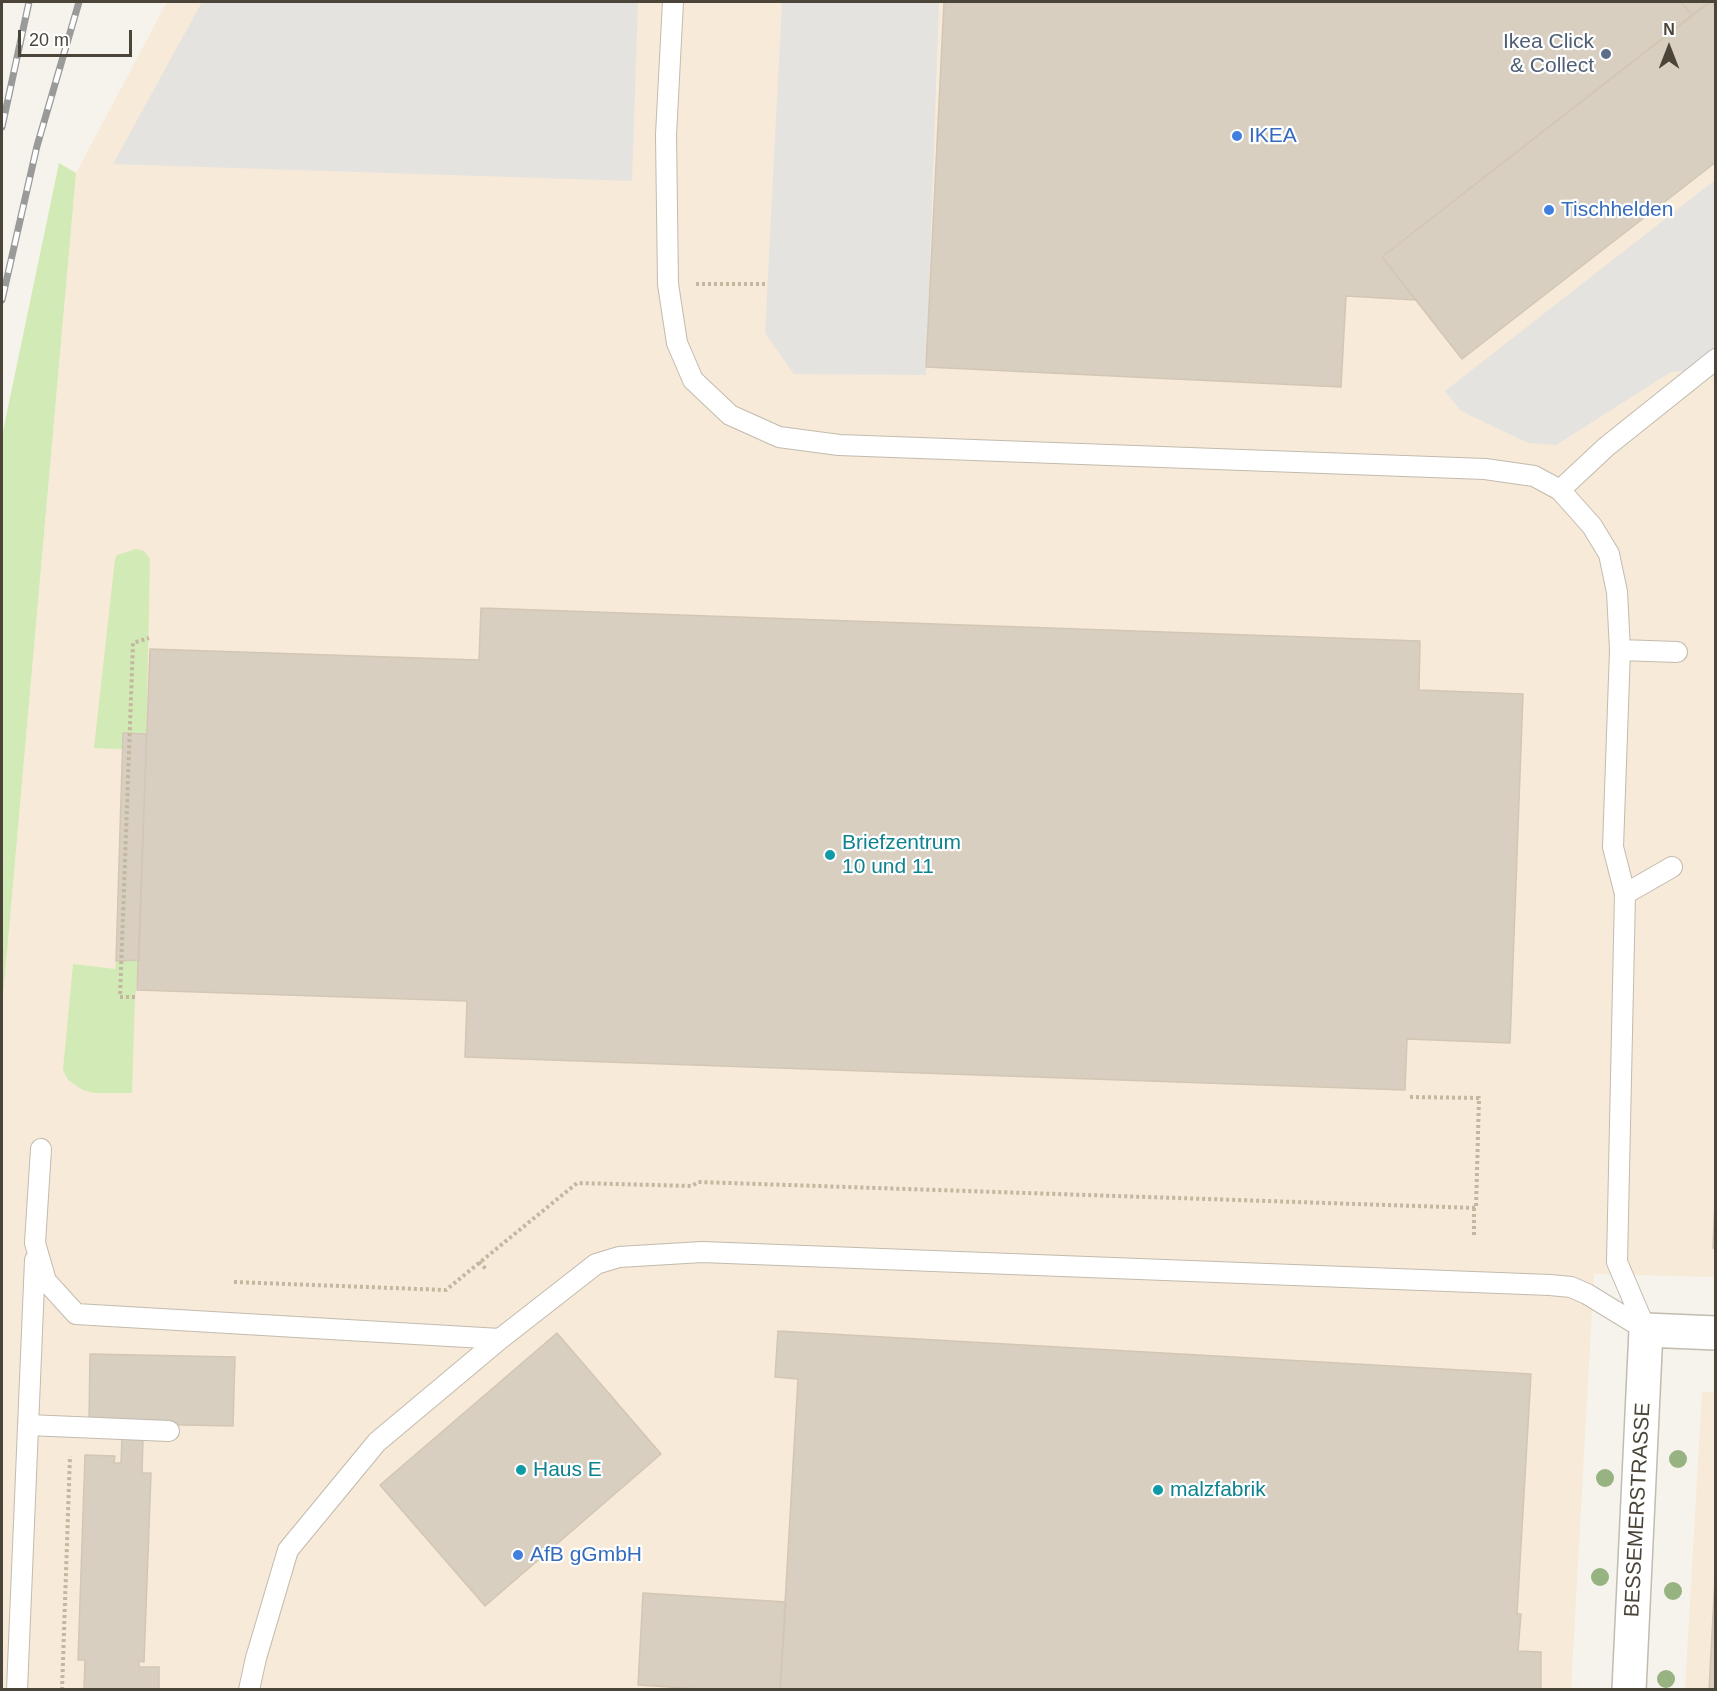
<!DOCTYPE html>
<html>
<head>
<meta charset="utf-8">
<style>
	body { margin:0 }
	#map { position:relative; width:1717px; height:1691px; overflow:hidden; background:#f6f3ec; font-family:Helvetica,sans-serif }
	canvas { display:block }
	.frame { position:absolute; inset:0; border:3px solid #4b4439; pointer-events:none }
	.north { position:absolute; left:1639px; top:18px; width:60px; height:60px; -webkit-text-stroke:4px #fff; paint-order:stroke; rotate:0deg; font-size:16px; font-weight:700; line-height:24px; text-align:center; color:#4b4439 }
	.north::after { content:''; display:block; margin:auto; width:21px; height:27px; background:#4b4439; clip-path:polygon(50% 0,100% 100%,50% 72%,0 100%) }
	.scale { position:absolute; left:18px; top:30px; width:114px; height:27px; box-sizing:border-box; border:3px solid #4b4439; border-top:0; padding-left:8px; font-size:18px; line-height:21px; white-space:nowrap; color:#4b4439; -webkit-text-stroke:4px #fff; paint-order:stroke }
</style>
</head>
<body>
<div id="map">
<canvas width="1717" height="1691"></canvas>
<div class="frame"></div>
<div class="north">N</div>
<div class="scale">20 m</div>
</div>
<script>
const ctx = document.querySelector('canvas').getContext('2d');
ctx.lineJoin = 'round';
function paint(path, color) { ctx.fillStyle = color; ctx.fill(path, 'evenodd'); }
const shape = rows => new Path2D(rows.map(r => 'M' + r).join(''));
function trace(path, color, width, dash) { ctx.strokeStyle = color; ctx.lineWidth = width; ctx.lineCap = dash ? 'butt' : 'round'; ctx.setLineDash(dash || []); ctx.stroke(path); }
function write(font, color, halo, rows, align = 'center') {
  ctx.font = font + ' Helvetica,sans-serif'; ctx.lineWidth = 4.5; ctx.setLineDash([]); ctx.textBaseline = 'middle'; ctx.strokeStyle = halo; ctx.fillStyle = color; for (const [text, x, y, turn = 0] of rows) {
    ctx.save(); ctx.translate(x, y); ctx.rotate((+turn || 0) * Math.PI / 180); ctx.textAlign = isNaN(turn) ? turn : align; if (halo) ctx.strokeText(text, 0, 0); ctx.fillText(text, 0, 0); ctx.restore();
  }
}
paint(shape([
	[167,2,1715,2,1715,1277,1594,1274,1571,1689,2,1690,2,1008,76,173],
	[1702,1392,1715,1392,1715,1689,1685,1690]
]), '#f7ead8');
paint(shape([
	[59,163,76,173,2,1008,2,436],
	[136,549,144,551,150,559,146,750,94,748,115,559,117,555],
	[139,960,135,997,132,1093,94,1093,83,1090,68,1080,63,1070,73,964,115,969,116,961]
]), '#d2eab5');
paint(shape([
	[202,2,638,2,632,181,113,164],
	[782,2,939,2,926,375,794,374,765,333],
	[1715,180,1715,369,1671,372,1556,445,1528,443,1461,411,1445,391]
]), '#e5e3e0');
const building = shape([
	[944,2,1681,2,1692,15,1382,257,1416,300,1346,296,1341,387,926,367,944,2],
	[1681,2,1710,2,1692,15,1681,2],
	[1710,2,1716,2,1716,162,1462,359,1382,257,1710,2],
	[481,608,1420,641,1419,690,1523,694,1510,1043,1407,1039,1405,1090,465,1057,467,1001,137,990,150,649,479,660,481,608],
	[123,733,146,734,146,750,139,960,116,961,123,733],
	[1716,1174,1716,1249,1713,1248,1716,1174],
	[778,1331,1531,1374,1517,1614,1521,1614,1518,1651,1541,1652,1541,1690,780,1690,798,1379,775,1377,778,1331],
	[557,1333,661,1454,485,1606,380,1485,557,1333],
	[90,1354,235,1357,233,1426,89,1423,90,1354],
	[122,1437,143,1438,142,1473,151,1473,144,1662,139,1661,139,1667,159,1667,159,1690,84,1690,85,1660,78,1660,85,1455,115,1456,114,1463,121,1463,122,1437],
	[1715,1578,1716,1690,1709,1690,1715,1578],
	[643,1593,786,1602,780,1690,716,1690,638,1685,643,1593]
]);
paint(building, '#d8cfc1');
trace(building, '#d3c7b4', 1.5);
const service = shape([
	[673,2,666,135,668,284,677,343,693,380,730,415,779,437,839,445,1485,469,1534,476,1560,490,1592,526,1609,554,1617,592,1620,650,1613,847,1625,894,1617,1262,1646,1330],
	[1560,490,1606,447,1716,359],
	[1620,650,1677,652],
	[1625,894,1672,867],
	[41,1149,35,1243,46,1281,76,1314,500,1339,596,1264,619,1257,702,1252,1550,1285,1571,1287,1587,1294,1646,1330],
	[28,1425,169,1431],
	[17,1690,35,1260],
	[249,1690,256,1658,288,1550,377,1442,500,1339]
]);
const minor = shape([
	[1629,1690,1646,1330,1716,1333]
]);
trace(service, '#c2bbae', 22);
trace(minor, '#c2bbae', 36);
trace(shape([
	[696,284,767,284],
	[135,997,120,997,133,643,149,638],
	[1474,1208,1474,1235],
	[479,1262,487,1270],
	[234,1282,446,1290,577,1183,692,1186,698,1182,1476,1208,1479,1098,1409,1097],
	[62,1690,70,1456]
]), '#c4b79f', 4, [3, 3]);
trace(service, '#fff', 20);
trace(minor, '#fff', 33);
const rail = shape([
	[2,127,29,2],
	[2,300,37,146,79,2]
]);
trace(rail, '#9a9a9a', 7);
trace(rail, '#fff', 4.5, [14]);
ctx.fillStyle = '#97b381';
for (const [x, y] of [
	[1678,1459],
	[1605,1478],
	[1600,1577],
	[1673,1591],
	[1666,1679]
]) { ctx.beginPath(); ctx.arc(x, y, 9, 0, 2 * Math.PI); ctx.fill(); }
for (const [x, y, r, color] of [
	[1606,54,6,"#5c6f8a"],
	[1237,136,6,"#3f7fe0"],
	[1549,210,6,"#3f7fe0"],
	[830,855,6,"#0f9aa8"],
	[521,1470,6,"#0f9aa8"],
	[1158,1490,6,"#0f9aa8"],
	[518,1555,6,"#3f7fe0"]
]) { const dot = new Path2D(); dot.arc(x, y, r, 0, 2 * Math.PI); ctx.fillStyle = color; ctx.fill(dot); trace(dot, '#fff', 2); }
write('21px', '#4e5e75', '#fff', [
	["Ikea Click",1594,42],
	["& Collect",1594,66]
], 'right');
write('21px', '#366cbe', '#fff', [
	["IKEA",1249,136],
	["Tischhelden",1561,210],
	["AfB gGmbH",530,1555]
], 'left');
write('21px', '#0d838f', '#fff', [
	["Briefzentrum",842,843],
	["10 und 11",842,867],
	["Haus E",533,1470],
	["malzfabrik",1170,1490]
], 'left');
write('21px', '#4b4439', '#fff', [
	["BESSEMERSTRASSE",1638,1510,-87]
]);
</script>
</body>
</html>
